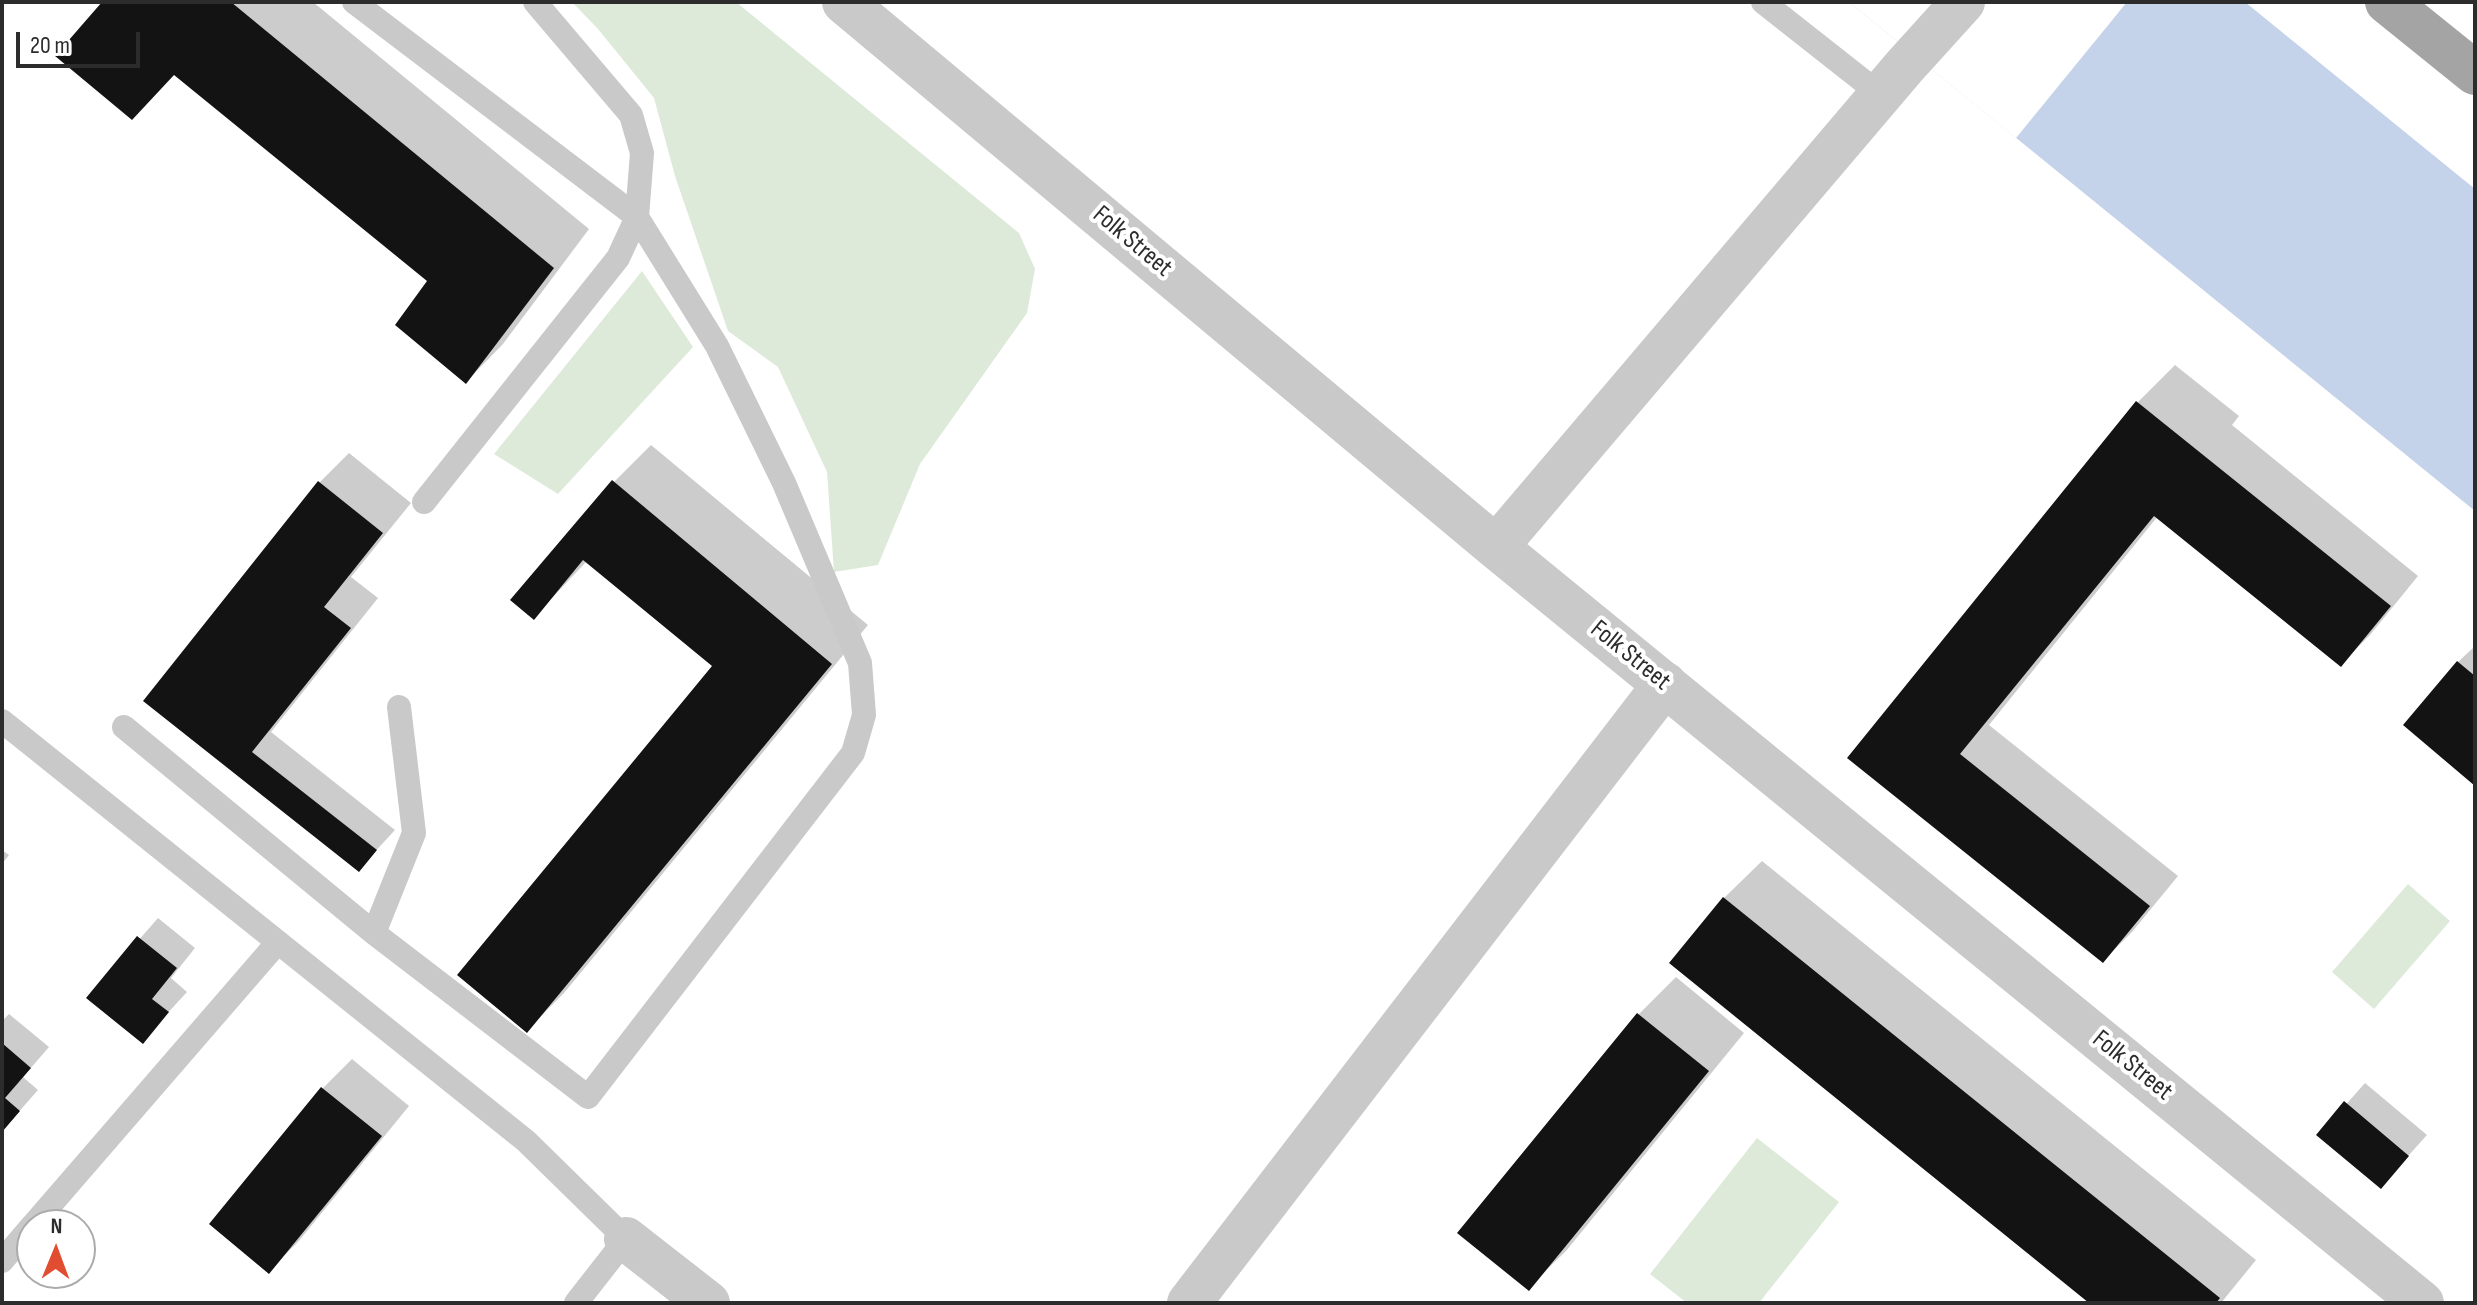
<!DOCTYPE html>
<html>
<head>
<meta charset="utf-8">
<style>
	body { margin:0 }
	#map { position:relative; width:2477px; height:1305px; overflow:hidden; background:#fff; font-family:"Sofia Sans Condensed",sans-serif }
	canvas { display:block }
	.frame { position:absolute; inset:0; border:4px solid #2c2c2c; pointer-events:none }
	.north { position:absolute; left:16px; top:1209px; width:80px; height:80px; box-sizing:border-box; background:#fff; border:2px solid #ababab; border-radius:50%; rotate:1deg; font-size:22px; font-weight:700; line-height:32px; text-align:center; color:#2c2c2c }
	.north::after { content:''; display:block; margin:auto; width:28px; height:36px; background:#e14d30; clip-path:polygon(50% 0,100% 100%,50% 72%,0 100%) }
	.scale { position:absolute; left:16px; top:32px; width:124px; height:36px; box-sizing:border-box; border:4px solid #2c2c2c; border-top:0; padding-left:10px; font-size:24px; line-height:28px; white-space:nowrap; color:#2c2c2c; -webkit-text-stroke:6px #fff; paint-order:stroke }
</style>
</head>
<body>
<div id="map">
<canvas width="2477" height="1305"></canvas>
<div class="frame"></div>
<div class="north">N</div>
<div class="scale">20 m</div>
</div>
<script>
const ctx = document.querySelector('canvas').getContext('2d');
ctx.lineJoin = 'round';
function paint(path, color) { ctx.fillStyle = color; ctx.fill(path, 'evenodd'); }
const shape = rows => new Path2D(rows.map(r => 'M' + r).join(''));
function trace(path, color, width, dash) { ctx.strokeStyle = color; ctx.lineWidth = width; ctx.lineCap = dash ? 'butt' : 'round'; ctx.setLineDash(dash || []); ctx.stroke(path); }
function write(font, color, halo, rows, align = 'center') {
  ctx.font = font + ' "Sofia Sans Condensed",sans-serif'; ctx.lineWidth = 8; ctx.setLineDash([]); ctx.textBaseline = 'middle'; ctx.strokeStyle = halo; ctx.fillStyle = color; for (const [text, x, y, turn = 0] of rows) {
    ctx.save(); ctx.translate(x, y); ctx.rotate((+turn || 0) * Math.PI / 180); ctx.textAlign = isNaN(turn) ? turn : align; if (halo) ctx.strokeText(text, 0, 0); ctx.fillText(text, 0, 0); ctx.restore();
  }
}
paint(shape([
	[572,2,736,2,1019,233,1035,269,1027,313,920,464,878,565,834,572,827,472,778,367,728,331,675,176,654,98,598,29],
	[642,271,693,347,558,494,494,454],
	[2408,884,2450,921,2374,1009,2332,972],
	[1757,1138,1839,1202,1759,1303,1687,1303,1650,1274]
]), '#deead9');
paint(shape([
	[1849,2,2245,2,2475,189,2475,511]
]), '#c5d3ea');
paint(shape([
	[1849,2,2127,2,2016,138]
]), '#fff');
paint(shape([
	[105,2,313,2,589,229,503,344,466,382,430,281,175,74],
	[2175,365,2239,416,2232,425,2418,576,2370,635,2341,664,2158,516,1989,725,2178,876,2132,932,2103,961,1850,757,2138,402],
	[651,445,868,625,564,993,527,1030,715,666,587,561,534,617,614,482],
	[349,453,411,503,351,577,378,598,271,732,395,830,359,869,146,701,320,482],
	[2475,646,2475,783,2458,662],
	[2,850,9,855,2,864],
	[1762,861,2256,1260,2221,1303,2092,1303,1724,898],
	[158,918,195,948,171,978,187,992,142,1041,89,997],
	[1676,977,1744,1033,1566,1251,1528,1288,1639,1014],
	[9,1014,49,1047,23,1077,38,1090,2,1131,2,1021],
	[352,1059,409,1106,298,1242,269,1271,323,1088],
	[2365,1083,2427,1135,2381,1186,2319,1135]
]), '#0003');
paint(shape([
	[102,2,231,2,554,268,466,384,395,325,427,281,174,75,132,120,55,56],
	[2136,401,2391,606,2341,667,2154,516,1960,754,2150,906,2103,963,1847,758],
	[612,480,832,664,527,1033,457,975,712,666,583,560,534,620,510,600],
	[318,481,383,533,324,607,351,628,252,752,377,850,359,872,143,701],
	[2457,661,2475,676,2475,786,2403,725],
	[1723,897,2220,1298,2216,1303,2089,1303,1669,963],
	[137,936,177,968,152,999,169,1012,143,1044,86,998],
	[1637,1013,1709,1071,1529,1291,1457,1233],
	[2,1043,31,1068,5,1098,20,1111,2,1132],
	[321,1087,382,1136,269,1274,209,1224],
	[2344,1101,2409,1156,2381,1189,2316,1135]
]), '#131313');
trace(shape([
	[1763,2,1881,95],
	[424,502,618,258,637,217,642,153,631,115,535,2],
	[2,721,526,1141,626,1239,576,1303],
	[124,727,374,933,588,1097,853,753,864,715,860,663,784,483,717,346,637,217,354,2],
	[374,933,414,833,399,707],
	[33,1225,278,942],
	[2,1261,32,1226]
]), '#c9c9c9', 24);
trace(shape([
	[626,1239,708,1303],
	[1189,1303,1665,684]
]), '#c9c9c9', 44);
trace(shape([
	[844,2,1496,547,2422,1303],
	[1496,547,1905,66,1963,2]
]), '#c9c9c9', 44);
trace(shape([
	[2387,2,2475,73]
]), '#a4a4a4', 44);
write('26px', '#2c2c2c', '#fff', [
	["Folk Street",1132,242,40],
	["Folk Street",1630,656,39],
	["Folk Street",2132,1066,39]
]);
</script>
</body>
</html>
